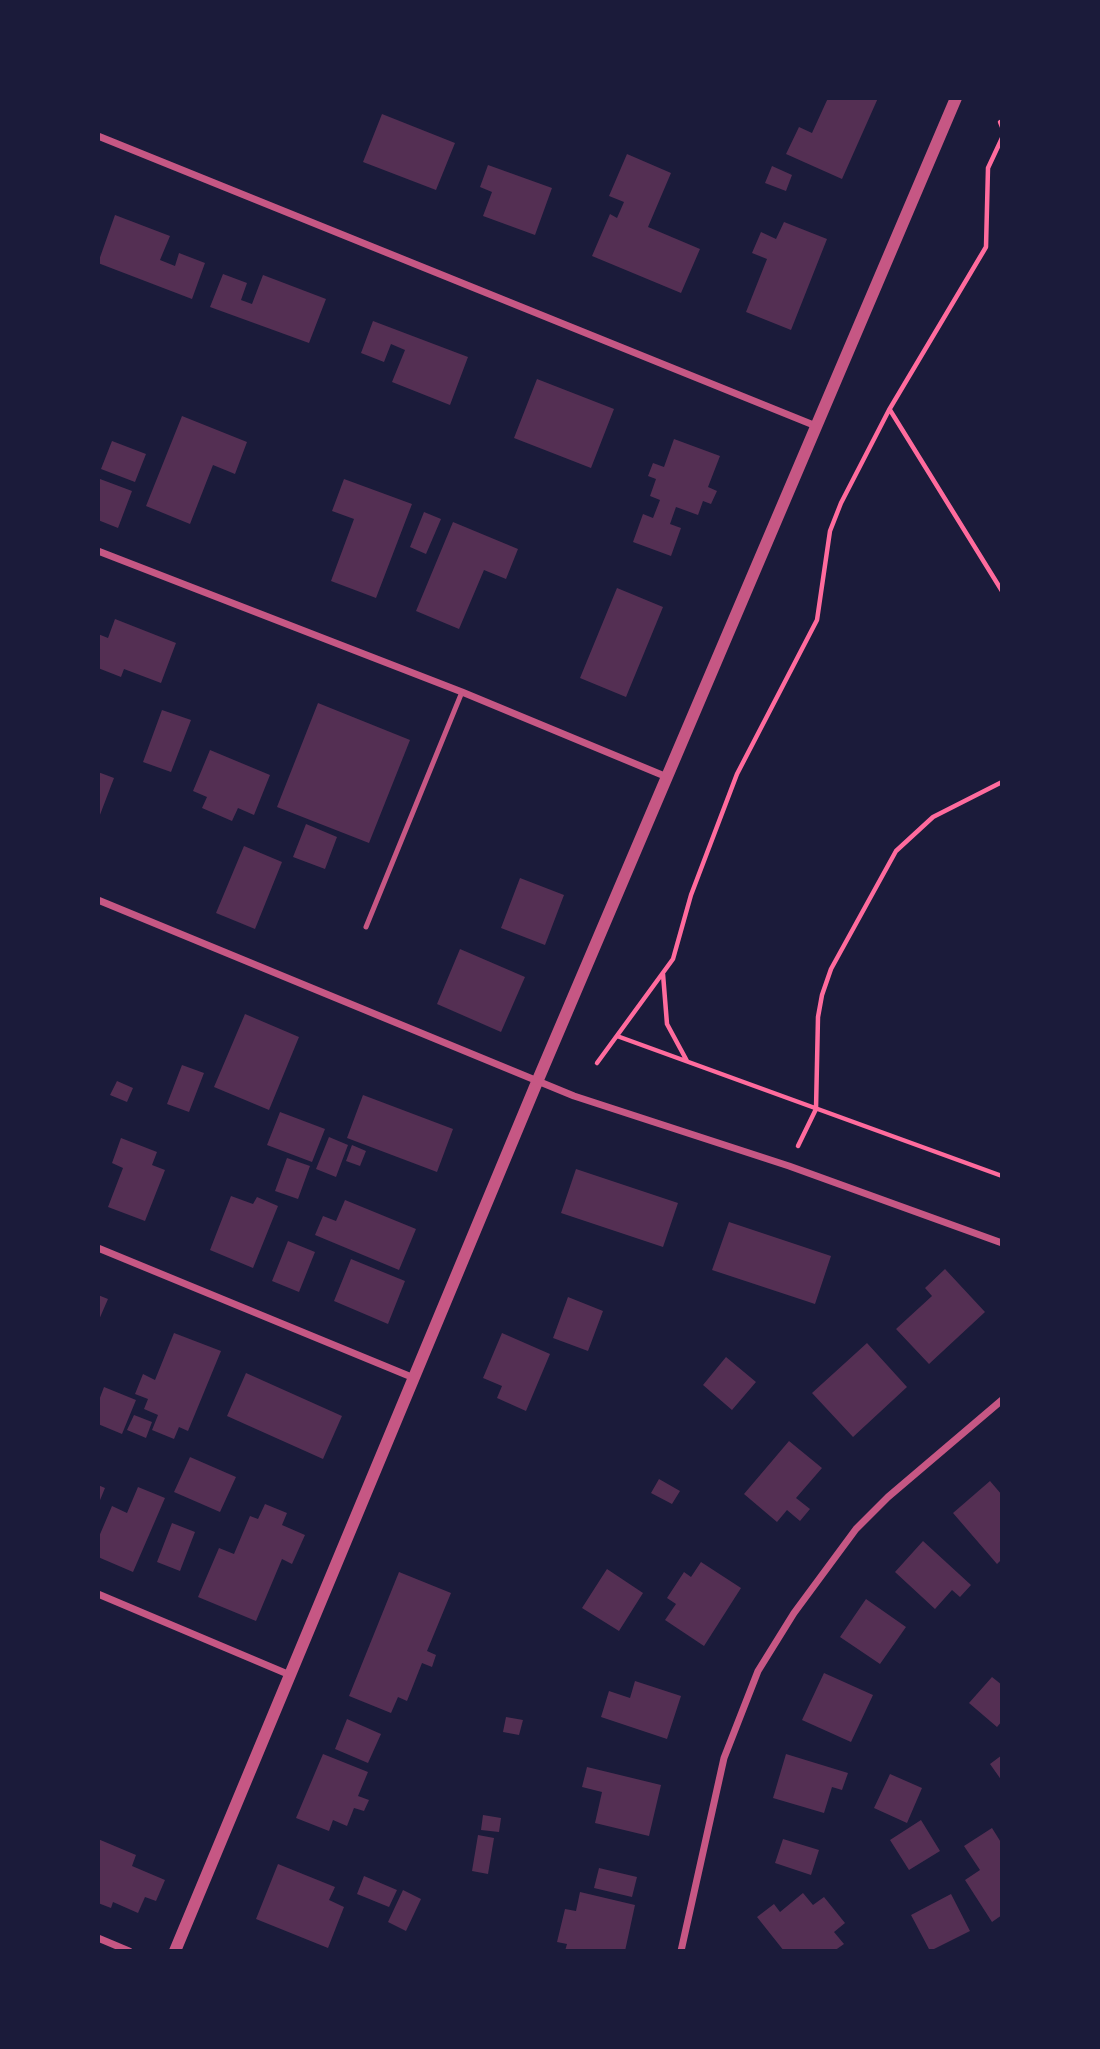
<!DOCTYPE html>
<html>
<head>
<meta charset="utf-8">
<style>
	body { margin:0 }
	#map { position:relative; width:1100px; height:2049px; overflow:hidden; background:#1b1b3a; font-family:Figtree,sans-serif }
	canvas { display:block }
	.frame { position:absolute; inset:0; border:100px solid #1b1b3a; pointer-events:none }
</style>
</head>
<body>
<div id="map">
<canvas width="1100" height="2049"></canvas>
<div class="frame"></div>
</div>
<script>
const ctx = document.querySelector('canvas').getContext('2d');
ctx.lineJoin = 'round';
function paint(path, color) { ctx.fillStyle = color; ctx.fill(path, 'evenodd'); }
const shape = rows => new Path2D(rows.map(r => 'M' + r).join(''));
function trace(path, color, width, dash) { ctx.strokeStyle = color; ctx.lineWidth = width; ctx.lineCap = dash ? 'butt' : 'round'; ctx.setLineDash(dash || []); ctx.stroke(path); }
paint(shape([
	[828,98,878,98,842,179,786,154,799,127,812,133],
	[382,114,455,143,436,190,363,162],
	[627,154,671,173,648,227,700,249,681,293,592,256,610,214,617,218,624,202,609,196],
	[488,165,552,188,535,235,483,216,492,192,480,187],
	[772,166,792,175,786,191,765,183],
	[115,215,170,236,160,260,175,266,179,253,205,263,192,299,98,263],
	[784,222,827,239,791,330,746,312,767,259,752,253,761,232,776,239],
	[223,274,247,283,241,300,252,304,263,275,326,299,309,343,210,307],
	[373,321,468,357,450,405,392,382,405,350,391,344,384,362,361,353],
	[537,379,614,409,591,468,514,438],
	[182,416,247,442,235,474,213,465,190,524,146,506],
	[674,439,720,456,708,487,717,491,711,504,703,501,698,515,676,507,670,524,681,528,671,556,633,542,643,514,653,518,660,500,650,496,656,479,648,476,653,463,664,467],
	[112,441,146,454,135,482,101,469],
	[100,479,132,491,118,528,98,520],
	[344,479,412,504,376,598,331,581,354,519,332,511],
	[424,512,441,519,426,554,410,547],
	[453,522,518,549,506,579,484,570,459,629,416,611],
	[617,588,663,607,626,697,580,678],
	[115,619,176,643,161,683,124,669,121,677,98,668,98,634,108,638],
	[318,703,410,740,369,843,277,807],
	[162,710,191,720,171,772,143,762],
	[210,750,270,775,254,815,238,808,232,821,202,808,207,797,193,791],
	[98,772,114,778,98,820],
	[306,824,337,837,325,869,293,857],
	[244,846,282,862,255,929,216,913],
	[520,878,564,895,545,945,501,928],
	[460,949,525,977,501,1032,437,1004],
	[245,1014,299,1037,269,1110,214,1087],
	[182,1065,204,1073,189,1112,167,1104],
	[117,1081,133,1088,127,1102,110,1095],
	[363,1095,453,1129,437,1172,347,1138],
	[280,1112,325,1129,312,1162,267,1145],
	[329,1137,348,1145,336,1177,316,1169],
	[121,1138,157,1152,152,1165,165,1170,145,1221,108,1207,123,1168,112,1163],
	[352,1145,366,1151,360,1166,346,1161],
	[287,1158,310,1166,298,1199,275,1191],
	[576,1169,678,1203,663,1247,561,1213],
	[231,1196,253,1204,257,1197,278,1206,253,1268,210,1250],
	[345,1200,416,1229,399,1270,315,1235,323,1216,336,1221],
	[729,1222,831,1256,815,1304,712,1270],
	[288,1241,315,1252,299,1292,272,1281],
	[351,1259,405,1281,388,1324,334,1301],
	[945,1269,985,1312,929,1364,896,1329,932,1296,925,1288],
	[98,1295,108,1299,98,1322],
	[568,1297,603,1311,588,1351,553,1338],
	[174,1333,221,1351,188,1431,179,1427,174,1439,152,1430,158,1415,144,1409,148,1399,135,1394,143,1374,155,1380],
	[502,1333,550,1354,526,1411,497,1398,502,1386,483,1378],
	[867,1343,907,1387,853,1437,812,1393],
	[726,1357,756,1382,732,1410,703,1385],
	[246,1373,342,1416,323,1459,227,1416],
	[104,1387,136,1400,122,1434,98,1424,98,1403],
	[134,1415,152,1422,146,1438,127,1430],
	[789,1441,822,1468,796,1498,810,1509,800,1521,787,1510,777,1522,744,1494],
	[190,1457,236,1477,220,1512,174,1492],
	[659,1479,680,1491,672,1504,651,1493],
	[990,1481,1002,1495,1002,1559,997,1564,953,1513],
	[98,1485,105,1488,98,1505],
	[138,1487,165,1498,133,1572,98,1557,98,1539,112,1506,127,1513],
	[265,1504,287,1513,282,1525,305,1535,292,1564,282,1559,256,1621,198,1597,219,1548,234,1554,250,1516,258,1519],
	[172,1523,195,1532,180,1571,157,1562],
	[923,1541,971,1585,960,1597,952,1590,935,1609,895,1572],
	[701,1562,741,1588,704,1646,665,1620,676,1604,667,1598,684,1572,691,1577],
	[607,1569,643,1593,619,1631,582,1608],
	[399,1572,451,1593,427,1651,436,1655,432,1667,422,1663,407,1701,398,1697,391,1713,349,1696],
	[866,1599,906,1627,880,1664,840,1637],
	[824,1673,873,1695,851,1742,802,1720],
	[992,1677,1002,1685,1002,1721,997,1727,969,1703],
	[635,1681,681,1696,667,1739,601,1717,609,1691,630,1698],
	[506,1717,523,1720,519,1735,503,1732],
	[347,1719,381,1734,368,1763,335,1749],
	[323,1754,368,1772,358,1796,369,1800,364,1811,354,1808,347,1826,333,1820,329,1831,296,1818],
	[786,1754,848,1773,842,1790,832,1787,824,1813,773,1798],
	[1002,1755,1002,1781,990,1764],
	[587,1767,661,1785,649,1836,595,1823,602,1792,582,1787],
	[890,1774,922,1788,907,1823,874,1808],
	[483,1815,501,1818,499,1832,481,1830],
	[921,1820,940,1851,909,1870,890,1840],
	[992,1828,1002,1844,1002,1915,992,1922,965,1880,980,1870,964,1846],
	[478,1835,494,1838,488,1874,472,1871],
	[98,1839,136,1855,132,1866,165,1880,156,1901,145,1897,138,1913,113,1902,111,1908,98,1903],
	[783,1839,819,1850,811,1875,775,1863],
	[278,1864,335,1887,329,1900,344,1907,328,1948,256,1919],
	[599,1868,637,1877,632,1897,594,1888],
	[364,1876,397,1890,389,1907,357,1894],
	[403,1890,421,1899,406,1931,388,1922],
	[580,1892,635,1905,625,1951,565,1951,567,1944,557,1942,565,1909,576,1911],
	[803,1893,813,1905,824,1897,845,1923,834,1932,844,1944,834,1951,784,1951,757,1917,774,1904,780,1912],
	[951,1894,970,1931,930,1951,911,1915]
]), '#542f53');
trace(shape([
	[1000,122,1002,127],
	[890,410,1002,591],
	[663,974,667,1024,687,1061],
	[617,1036,1002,1176],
	[597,1063,673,959,691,895,737,774,817,620,830,531,841,503,889,410,986,247,988,168,1002,138],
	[798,1146,816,1109,818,1017,822,995,831,969,896,851,933,817,1002,782]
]), '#ff6b9d', 4.5);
trace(shape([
	[366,927,462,692]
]), '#c65784', 5);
trace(shape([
	[98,136,816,426],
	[98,551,462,692,667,777],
	[98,900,574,1096,789,1166,1002,1243],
	[98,1248,414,1378],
	[98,1594,290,1675],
	[98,1938,129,1951],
	[681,1951,724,1758,758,1671,794,1613,856,1529,888,1497,1002,1400]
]), '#c65784', 7);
trace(shape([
	[175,1951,537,1082,956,98]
]), '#c65784', 12);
</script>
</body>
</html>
